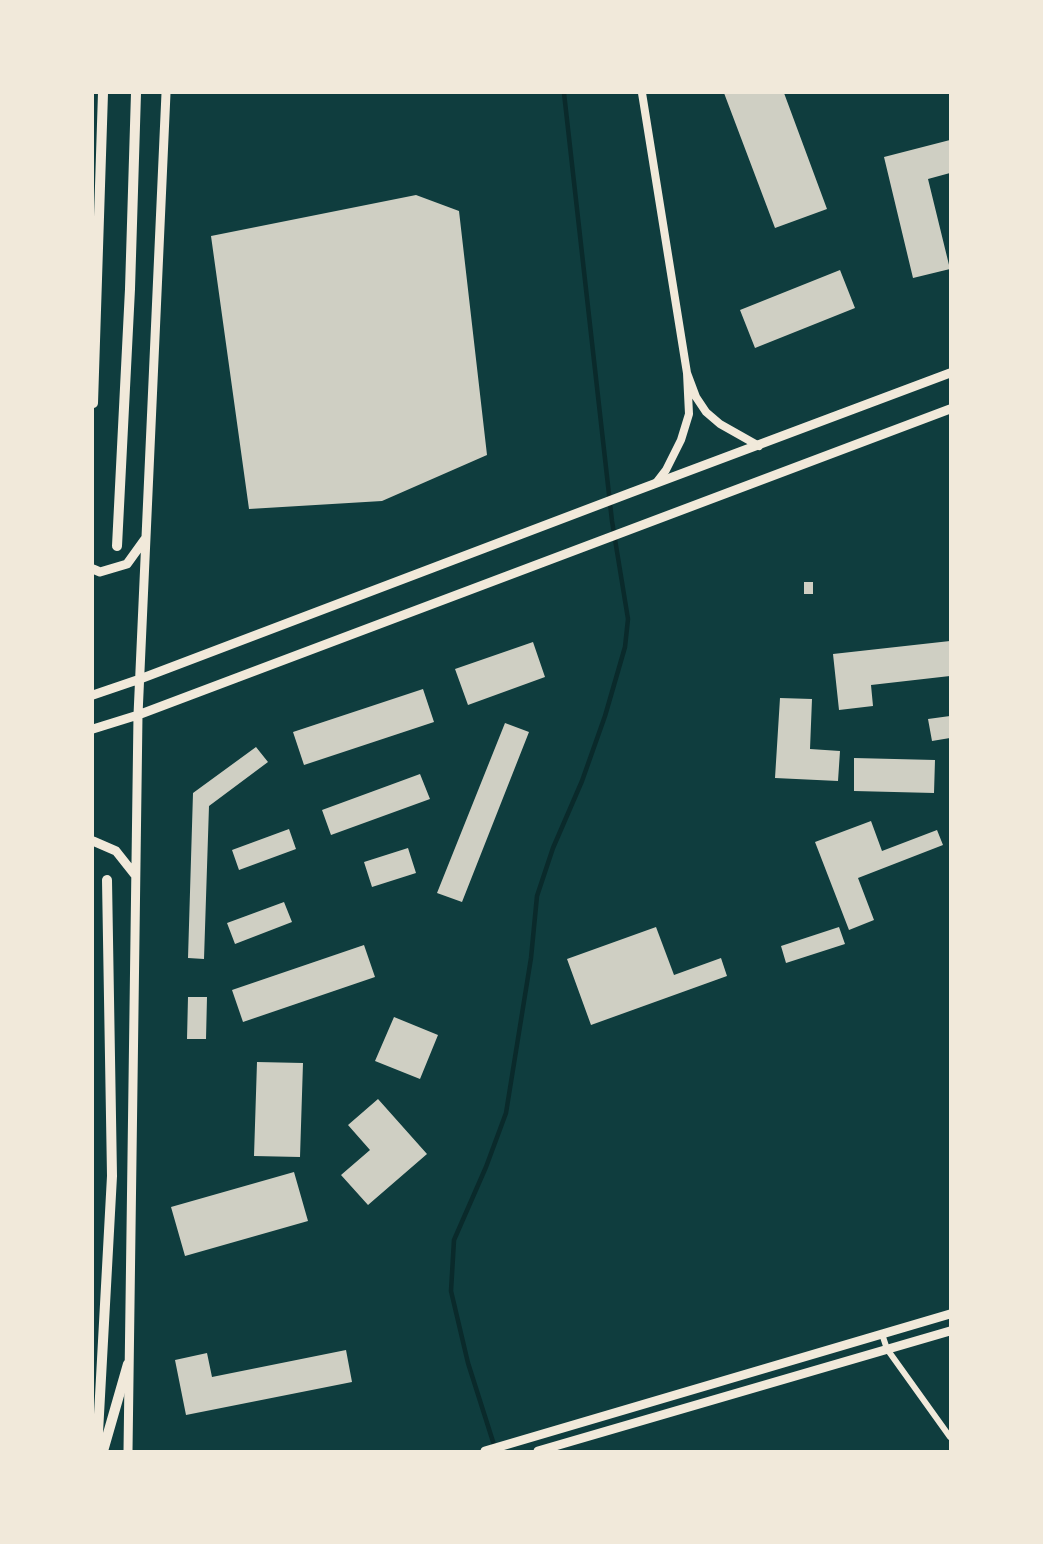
<!DOCTYPE html>
<html>
<head>
<meta charset="utf-8">
<style>
	body { margin:0 }
	#map { position:relative; width:1043px; height:1544px; overflow:hidden; background:#0f3d3e; font-family:Signika,sans-serif }
	canvas { display:block }
	.frame { position:absolute; inset:0; border:94px solid #f1e9da; pointer-events:none }
</style>
</head>
<body>
<div id="map">
<canvas width="1043" height="1544"></canvas>
<div class="frame"></div>
</div>
<script>
const ctx = document.querySelector('canvas').getContext('2d');
ctx.lineJoin = 'round';
const shape = rows => new Path2D(rows.map(r => 'M' + r).join(''));
function trace(path, color, width, dash) { ctx.strokeStyle = color; ctx.lineWidth = width; ctx.lineCap = dash ? 'butt' : 'round'; ctx.setLineDash(dash || []); ctx.stroke(path); }
function paint(path, color) { ctx.fillStyle = color; ctx.fill(path, 'evenodd'); }
trace(shape([
	[495,1448,468,1363,451,1291,454,1240,486,1167,506,1113,531,958,537,896,553,848,582,781,605,716,625,647,628,619,612,521,564,93]
]), '#0a2a2b', 4.5);
paint(shape([
	[724,93,784,93,827,209,775,228],
	[950,140,950,173,928,179,950,269,913,278,884,157],
	[416,195,459,211,487,455,382,501,249,509,211,236],
	[840,270,855,308,755,348,740,310],
	[804,582,813,582,813,594,804,594],
	[950,641,950,676,871,685,873,706,839,710,833,654],
	[533,642,545,677,468,705,455,669],
	[423,689,434,722,304,765,293,732],
	[780,698,812,699,810,749,840,751,838,781,775,778],
	[950,716,950,738,932,741,928,719],
	[505,723,529,732,462,902,437,893],
	[256,747,268,762,209,806,204,959,188,958,193,793],
	[854,758,935,760,934,793,854,791],
	[420,774,430,799,331,835,322,810],
	[871,821,882,851,937,830,943,845,858,878,874,920,849,930,815,842],
	[289,829,296,849,239,870,232,850],
	[408,848,416,873,372,887,364,862],
	[284,902,292,922,235,944,227,923],
	[656,927,674,975,721,958,727,976,591,1025,567,959],
	[839,927,845,944,786,963,781,946],
	[364,945,375,977,243,1022,232,990],
	[188,997,207,997,206,1039,187,1039],
	[394,1017,438,1035,420,1079,375,1061],
	[257,1062,303,1063,300,1157,254,1156],
	[378,1099,427,1154,368,1205,341,1175,370,1150,348,1125],
	[294,1172,308,1221,185,1256,171,1207],
	[346,1350,352,1382,186,1415,175,1360,207,1353,212,1377]
]), '#cfcfc3');
trace(shape([
	[882,1334,887,1349,950,1437]
]), '#f1e9da', 6);
trace(shape([
	[642,93,687,373],
	[656,483,666,470,681,440,689,414,687,373,696,397,706,412,720,424,759,446]
]), '#f1e9da', 8);
trace(shape([
	[93,569,100,572,127,564,145,539],
	[93,695,140,679,630,493,950,373],
	[93,729,138,715,950,409],
	[93,841,116,851,135,875],
	[128,1451,138,715,166,93],
	[485,1451,950,1314],
	[538,1451,950,1331]
]), '#f1e9da', 9);
trace(shape([
	[93,403,103,93],
	[117,546,130,289,136,93],
	[97,1451,112,1176,107,880],
	[103,1451,128,1364]
]), '#f1e9da', 10);
</script>
</body>
</html>
